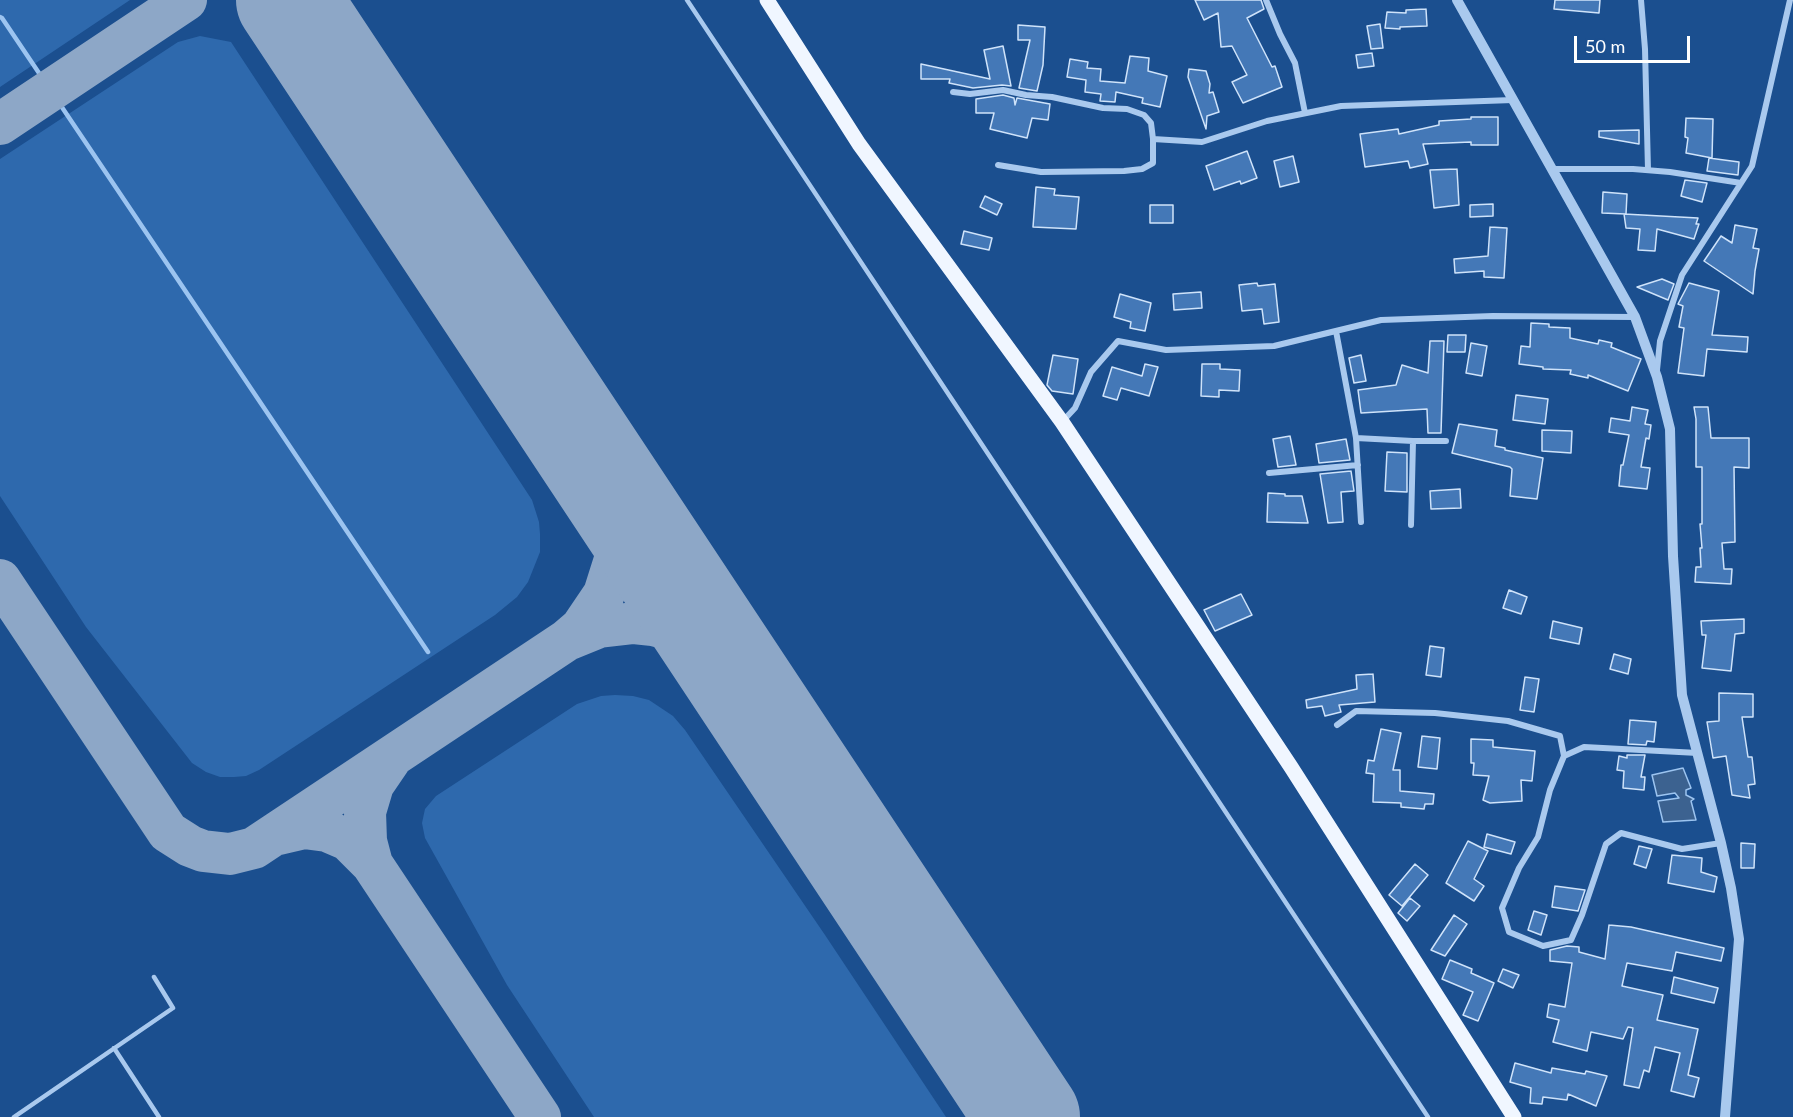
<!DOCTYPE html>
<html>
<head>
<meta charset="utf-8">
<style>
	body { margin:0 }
	#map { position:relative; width:1793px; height:1117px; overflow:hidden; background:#1b4f8f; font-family:Lato,sans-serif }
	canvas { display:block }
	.scale { position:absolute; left:1574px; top:36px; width:116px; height:27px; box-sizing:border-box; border:3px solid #fff; border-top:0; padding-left:8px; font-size:18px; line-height:21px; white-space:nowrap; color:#fff; -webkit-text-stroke:4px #1b4f8f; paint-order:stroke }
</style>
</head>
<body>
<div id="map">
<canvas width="1793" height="1117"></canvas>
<div class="scale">50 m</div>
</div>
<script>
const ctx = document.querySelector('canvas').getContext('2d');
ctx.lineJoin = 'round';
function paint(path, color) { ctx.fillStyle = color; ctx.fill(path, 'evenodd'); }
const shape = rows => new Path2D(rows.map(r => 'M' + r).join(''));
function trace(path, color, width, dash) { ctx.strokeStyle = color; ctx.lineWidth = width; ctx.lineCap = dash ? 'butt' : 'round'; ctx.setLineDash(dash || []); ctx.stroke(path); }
paint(shape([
	[0,0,130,0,0,87],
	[200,36,231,42,532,500,539,522,540,534,540,552,528,582,517,597,495,615,259,770,246,776,234,777,220,777,206,772,192,763,86,627,0,496,0,159,178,42],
	[615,695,633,696,649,700,673,716,685,730,825,935,946,1117,594,1117,507,985,425,838,422,823,425,809,436,796,577,704,601,696]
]), '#2e69ad');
const water = shape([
	[1683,768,1691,788,1686,790,1686,795,1694,799,1691,801,1696,820,1663,822,1658,801,1679,798,1675,793,1657,796,1652,775,1683,768]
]);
paint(water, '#3c6290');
trace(water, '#9cc4f0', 1.5);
trace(shape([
	[0,17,2,18,428,652]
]), '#9cc4f0', 4.5);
trace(shape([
	[283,0,301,20],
	[0,124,186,0],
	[0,580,168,832,190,846,203,851,230,854,254,848,567,640,581,628,604,594,616,556,617,539,615,518,601,472],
	[567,640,599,627,634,623,653,625,668,629,694,640,719,659,738,679],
	[274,835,304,828,327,831,348,840,372,864,366,841,365,812,373,785,390,760],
	[372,864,540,1117]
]), '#8da7c7', 42);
trace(shape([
	[288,0,1028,1117]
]), '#8da7c7', 104);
const building = shape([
	[1195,0,1261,0,1264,9,1247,18,1272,67,1275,66,1282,87,1243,103,1232,82,1247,75,1232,46,1221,47,1218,13,1204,20,1195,0],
	[1555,0,1600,0,1599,13,1554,9,1555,0],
	[1426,9,1427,26,1400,27,1400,29,1385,28,1387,12,1406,13,1406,10,1426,9],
	[1380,24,1383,48,1371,49,1367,26,1380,24],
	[1018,25,1045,27,1043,65,1037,91,1019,88,1030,40,1018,40,1018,25],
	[1003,46,1011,86,1002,85,973,88,949,83,950,79,921,79,921,64,990,79,984,50,1003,46],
	[1372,53,1374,66,1358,68,1356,55,1372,53],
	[1130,56,1149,58,1148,71,1167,76,1160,107,1142,103,1143,98,1116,92,1115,102,1100,101,1101,94,1085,92,1086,80,1067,77,1070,59,1088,62,1087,68,1101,69,1100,81,1125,83,1130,56],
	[1189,69,1206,71,1210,84,1209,93,1213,92,1219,112,1207,116,1206,129,1188,77,1189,69],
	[1003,95,1014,98,1015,105,1017,98,1050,104,1048,120,1032,118,1027,138,990,129,994,113,976,113,976,99,1003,95],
	[1471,117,1498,117,1498,145,1471,145,1471,142,1423,144,1428,164,1410,168,1408,161,1365,167,1360,134,1398,129,1399,134,1439,125,1439,121,1471,119,1471,117],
	[1686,118,1713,119,1712,158,1686,153,1688,138,1685,137,1686,118],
	[1639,130,1639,144,1599,137,1599,131,1639,130],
	[1247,151,1257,178,1241,184,1240,181,1214,190,1206,166,1247,151],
	[1293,156,1299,182,1280,187,1274,161,1293,156],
	[1709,158,1739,162,1738,175,1707,171,1709,158],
	[1457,169,1459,205,1434,208,1430,170,1457,169],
	[1685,180,1707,183,1702,202,1681,196,1685,180],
	[1036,187,1055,189,1054,195,1079,197,1076,229,1033,227,1036,187],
	[1603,192,1627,194,1626,214,1602,213,1603,192],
	[985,196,1002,204,997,215,980,207,985,196],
	[1493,204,1493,216,1470,217,1470,205,1493,204],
	[1150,205,1173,205,1173,223,1150,223,1150,205],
	[1624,214,1698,218,1696,224,1699,224,1694,239,1657,229,1655,251,1638,250,1640,229,1626,228,1624,214],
	[1735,225,1757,229,1753,248,1759,249,1755,271,1753,294,1704,261,1721,236,1732,243,1735,225],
	[1490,227,1507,228,1504,278,1484,277,1484,271,1455,273,1454,259,1488,256,1490,227],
	[964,231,992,238,989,250,961,244,964,231],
	[1662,279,1674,284,1668,300,1637,287,1662,279],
	[1257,283,1258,286,1275,284,1279,322,1264,324,1262,309,1242,311,1239,285,1257,283],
	[1689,283,1719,291,1712,335,1748,337,1747,352,1707,349,1704,376,1678,373,1684,328,1679,327,1683,306,1678,304,1689,283],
	[1201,292,1202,308,1174,310,1173,294,1201,292],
	[1120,294,1151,303,1145,331,1130,328,1131,322,1114,317,1120,294],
	[1531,323,1549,324,1549,327,1570,328,1570,338,1598,344,1599,340,1612,343,1611,347,1641,359,1628,391,1588,375,1588,378,1570,374,1571,370,1543,369,1543,367,1519,364,1521,346,1530,347,1531,323],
	[1448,335,1466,335,1465,352,1447,352,1448,335],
	[1430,341,1444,341,1441,433,1428,433,1427,409,1361,413,1358,390,1396,385,1402,365,1428,373,1430,341],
	[1471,343,1487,346,1482,376,1466,373,1471,343],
	[1053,355,1078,359,1073,394,1052,391,1047,385,1053,355],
	[1361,355,1366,381,1354,383,1349,358,1361,355],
	[1145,364,1158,367,1149,396,1121,388,1117,400,1103,396,1112,367,1142,376,1145,364],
	[1202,364,1220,364,1220,369,1240,370,1239,391,1219,390,1219,397,1201,396,1202,364],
	[1516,395,1548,399,1545,424,1513,420,1516,395],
	[1632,407,1648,410,1645,424,1651,425,1649,439,1646,438,1641,467,1650,468,1647,489,1619,486,1621,465,1623,465,1629,435,1609,432,1611,418,1630,421,1632,407],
	[1694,407,1708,407,1711,438,1749,438,1749,468,1734,467,1735,542,1722,543,1724,569,1732,569,1731,584,1695,582,1696,567,1701,567,1700,548,1702,548,1700,524,1702,524,1702,467,1696,467,1696,419,1694,407],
	[1459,424,1497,430,1495,446,1505,448,1505,450,1543,458,1537,499,1510,496,1512,469,1510,467,1452,453,1459,424],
	[1542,430,1572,431,1571,453,1542,451,1542,430],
	[1290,436,1296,465,1278,467,1273,439,1290,436],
	[1346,439,1350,460,1319,463,1316,444,1346,439],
	[1387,452,1407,453,1407,492,1385,491,1387,452],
	[1351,471,1354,491,1341,492,1343,522,1328,523,1320,474,1351,471],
	[1460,489,1461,508,1431,509,1430,491,1460,489],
	[1268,493,1285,494,1285,496,1302,496,1308,523,1267,522,1268,493],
	[1509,590,1527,597,1521,614,1503,608,1509,590],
	[1241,594,1252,615,1215,631,1204,610,1241,594],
	[1744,619,1744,633,1735,634,1731,671,1702,668,1706,635,1702,635,1701,621,1744,619],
	[1553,621,1582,628,1579,644,1550,638,1553,621],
	[1430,646,1444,648,1441,677,1426,675,1430,646],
	[1614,654,1631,659,1628,674,1610,669,1614,654],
	[1373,674,1375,702,1339,705,1341,712,1325,716,1322,706,1307,708,1306,700,1357,689,1356,675,1373,674],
	[1525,677,1539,679,1534,712,1520,710,1525,677],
	[1719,693,1753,694,1753,717,1742,717,1748,757,1752,757,1755,784,1748,785,1750,798,1732,795,1726,756,1713,758,1707,722,1719,721,1719,693],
	[1630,720,1656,722,1654,742,1647,741,1646,745,1628,744,1630,720],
	[1381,729,1401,733,1393,770,1400,770,1400,791,1434,794,1433,804,1425,804,1424,809,1401,807,1401,803,1373,802,1374,774,1366,773,1368,760,1374,761,1381,729],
	[1422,736,1440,738,1437,769,1418,767,1422,736],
	[1471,739,1493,740,1493,747,1535,751,1532,781,1521,780,1522,801,1490,803,1483,800,1489,776,1473,775,1474,763,1471,763,1471,739],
	[1627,755,1645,755,1641,777,1645,777,1644,790,1623,788,1624,771,1617,770,1619,756,1627,758,1627,755],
	[1487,834,1515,842,1511,854,1484,847,1487,834],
	[1468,841,1488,851,1474,879,1484,886,1474,901,1446,883,1468,841],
	[1741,843,1755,844,1754,868,1741,868,1741,843],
	[1639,846,1652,849,1646,868,1634,864,1639,846],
	[1672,855,1702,858,1701,872,1717,877,1714,892,1668,883,1672,855],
	[1415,864,1428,875,1402,906,1389,895,1415,864],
	[1555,886,1585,890,1578,911,1552,907,1555,886],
	[1410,898,1420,906,1407,921,1398,913,1410,898],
	[1534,911,1547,915,1541,935,1528,930,1534,911],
	[1454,915,1467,924,1445,956,1431,950,1454,915],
	[1609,925,1631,927,1724,948,1721,961,1676,952,1672,971,1627,963,1622,986,1663,995,1657,1020,1698,1029,1688,1075,1699,1078,1694,1097,1671,1091,1680,1053,1655,1047,1649,1072,1644,1070,1639,1088,1624,1085,1633,1028,1628,1027,1623,1039,1591,1032,1587,1051,1553,1042,1559,1020,1547,1017,1549,1004,1565,1007,1572,963,1550,961,1550,950,1567,946,1579,947,1579,952,1605,959,1609,925],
	[1450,960,1472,969,1471,973,1494,983,1478,1021,1463,1015,1473,992,1442,979,1450,960],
	[1503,969,1519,975,1513,988,1498,981,1503,969],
	[1674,977,1718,988,1714,1003,1671,993,1674,977],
	[1515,1063,1551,1073,1552,1068,1585,1074,1586,1071,1607,1076,1596,1106,1568,1094,1567,1100,1543,1097,1542,1104,1530,1103,1531,1088,1510,1082,1515,1063]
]);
paint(building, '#4478b7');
trace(building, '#cfe3fa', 1.5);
trace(shape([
	[687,0,1428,1117],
	[114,1048,159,1117],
	[14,1117,173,1008,154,977]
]), '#a9c9ee', 4.5);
trace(shape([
	[1266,0,1280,34,1295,63,1305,113],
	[1641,0,1645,49,1648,170],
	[953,92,970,94,1003,90,1026,95,1052,97,1103,108,1127,109,1144,115,1151,123,1153,139,1153,163,1142,169,1124,171,1041,172,998,165],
	[1153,139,1202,142,1267,121,1341,106,1513,100],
	[1553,169,1633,169,1670,172,1741,183],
	[1336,331,1356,438,1361,522],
	[1657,370,1660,341,1682,275,1752,166,1790,0],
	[1062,422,1075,408,1091,372,1118,341,1166,350,1274,346,1381,320,1493,316,1635,317],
	[1356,438,1413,441],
	[1269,473,1358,465],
	[1411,525,1413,441,1446,441],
	[1337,725,1356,711,1435,713,1508,721,1560,736,1564,756],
	[1698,753,1584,747,1564,756,1550,790,1538,837,1519,868,1502,908,1509,932,1543,946,1571,940,1582,915,1606,844,1621,833,1682,849,1721,843]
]), '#a9c9ee', 6);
trace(shape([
	[1457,0,1635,317,1657,377,1670,429,1673,556,1682,695,1721,843,1731,888,1739,939,1725,1117]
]), '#a9c9ee', 10);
trace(shape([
	[767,0,859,144,1062,422,1291,767,1514,1117]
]), '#f0f6ff', 15);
</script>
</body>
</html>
